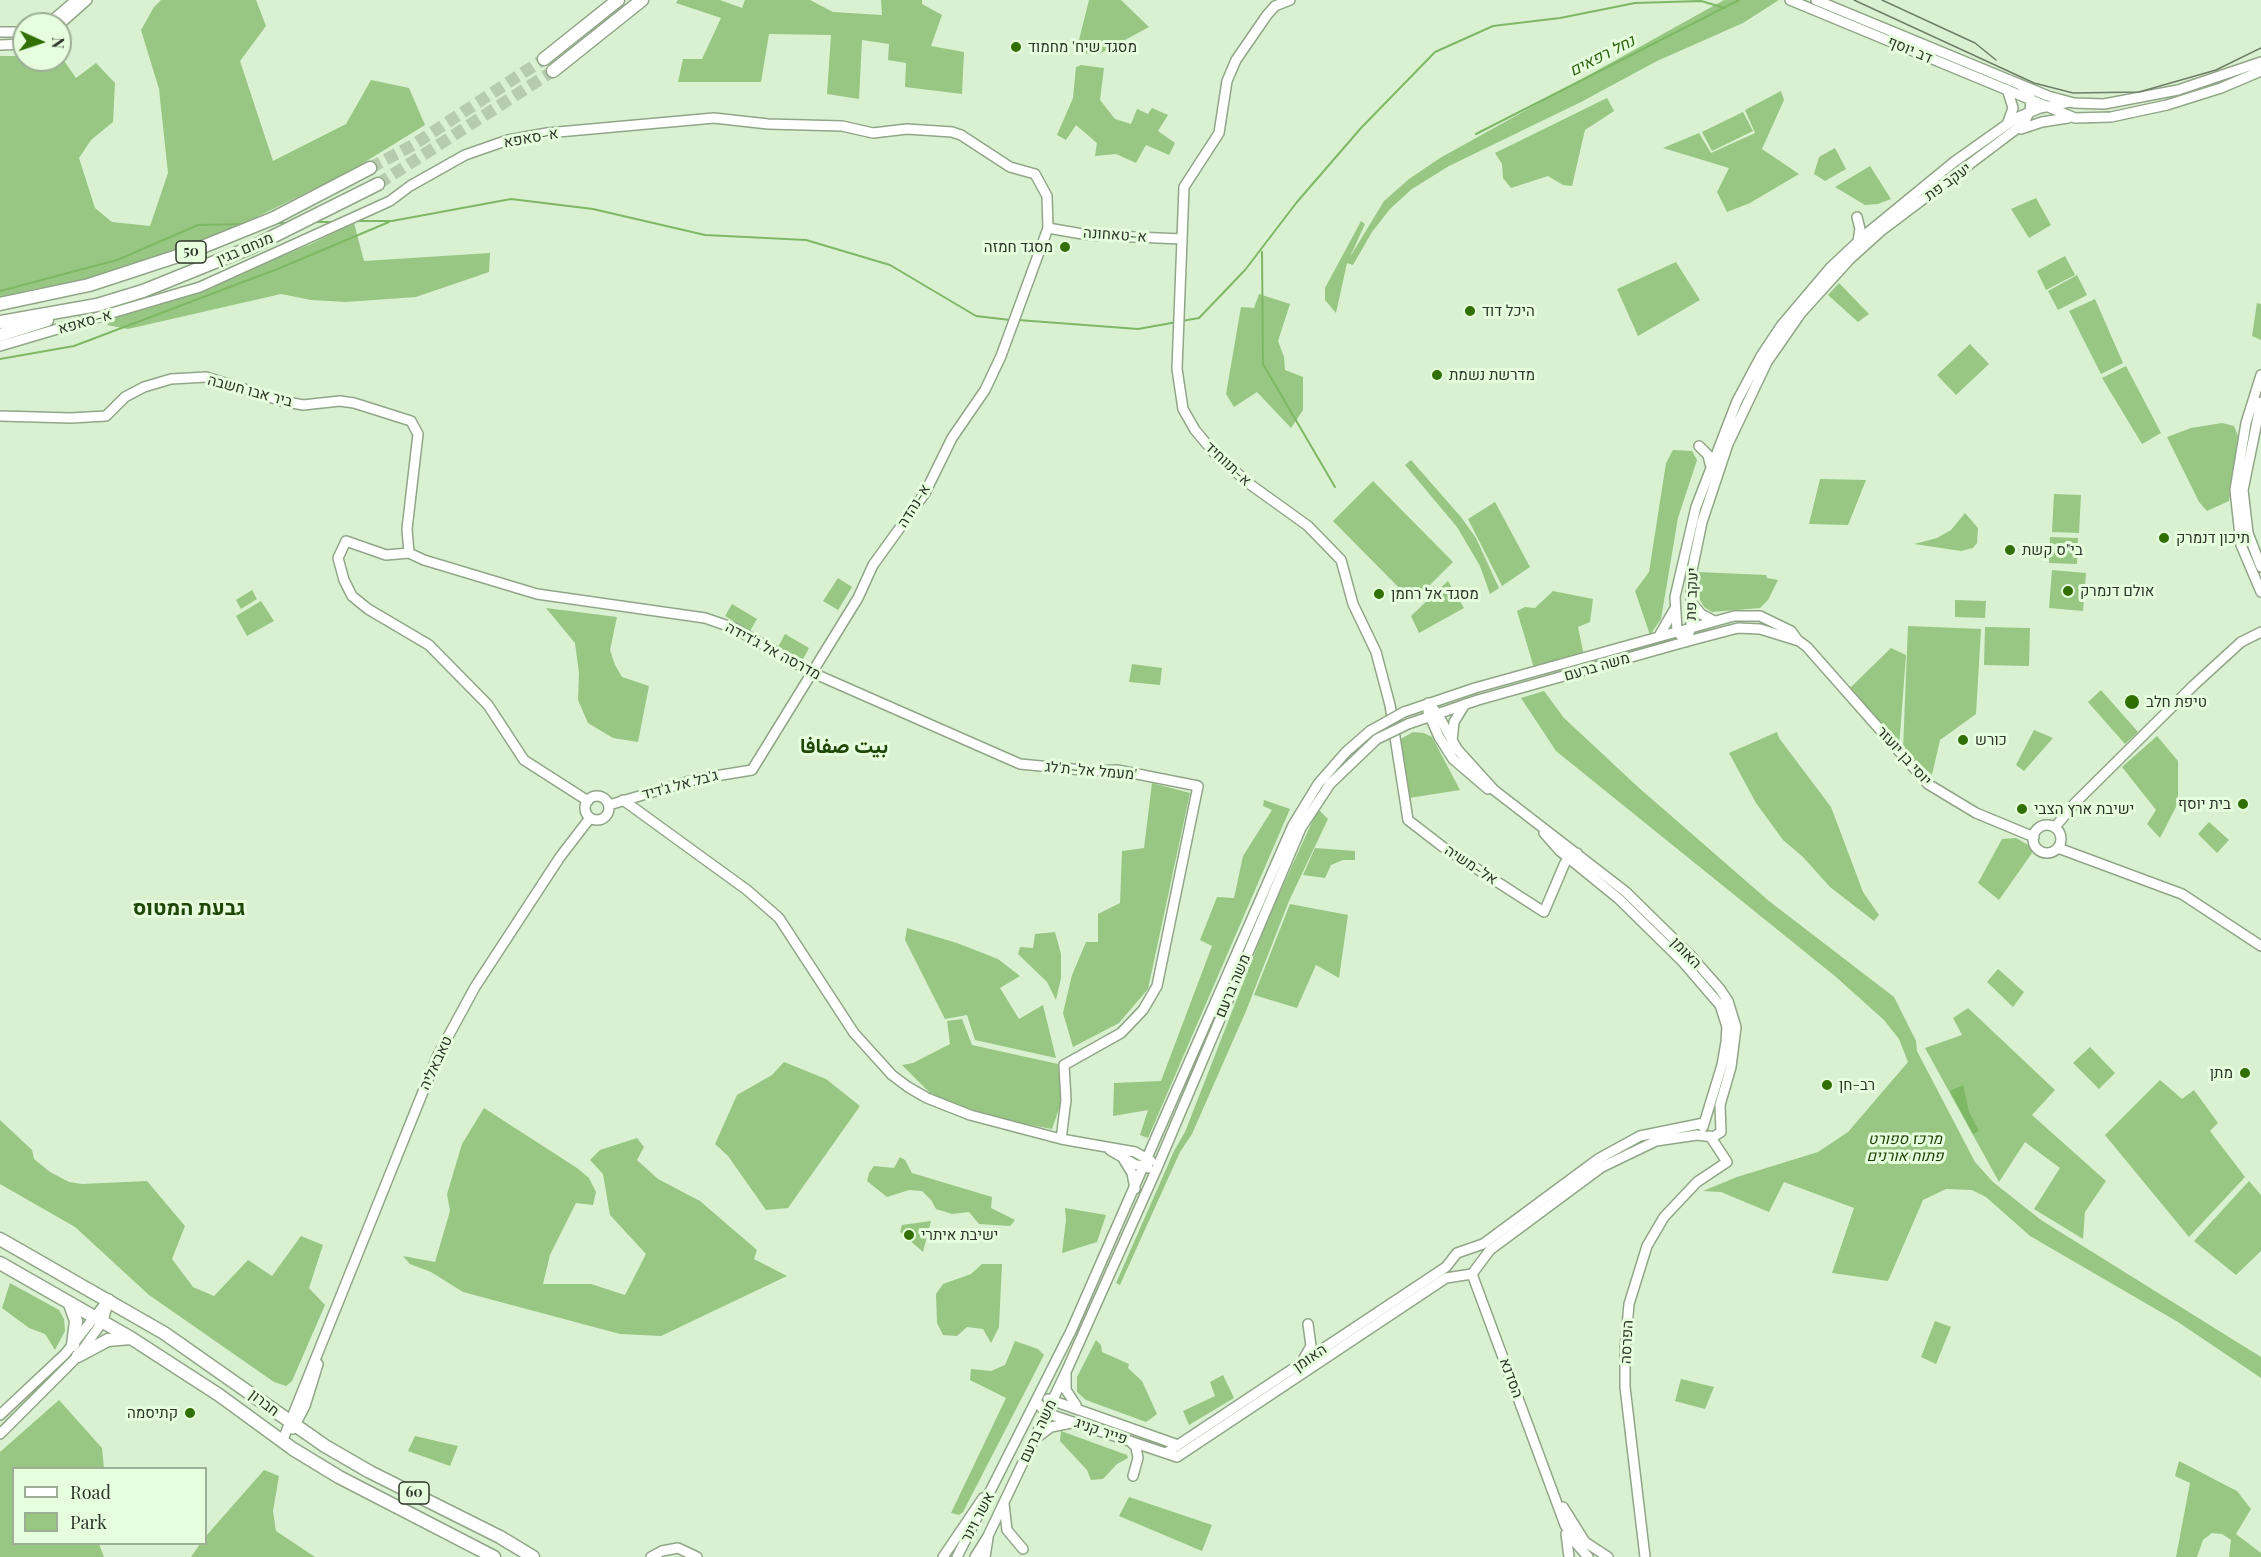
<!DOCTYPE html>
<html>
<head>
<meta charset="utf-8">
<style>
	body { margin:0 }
	#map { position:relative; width:2261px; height:1557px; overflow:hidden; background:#d9f1d0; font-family:"Playfair Display",serif }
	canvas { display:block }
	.legend { position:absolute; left:12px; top:1467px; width:195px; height:78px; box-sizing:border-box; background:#e6fedd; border:2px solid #9cae95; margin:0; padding:8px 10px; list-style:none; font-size:18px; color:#2d3629 }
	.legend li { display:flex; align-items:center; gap:12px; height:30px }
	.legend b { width:30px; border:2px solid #9cae95 }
	.north { position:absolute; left:12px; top:12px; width:60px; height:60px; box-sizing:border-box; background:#e6fedd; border:2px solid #9cae95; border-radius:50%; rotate:93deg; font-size:16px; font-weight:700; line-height:24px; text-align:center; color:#2d3629 }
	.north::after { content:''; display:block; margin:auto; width:21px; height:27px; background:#316f02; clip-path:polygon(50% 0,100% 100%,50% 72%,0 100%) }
</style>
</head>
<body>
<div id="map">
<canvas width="2261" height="1557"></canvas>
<ul class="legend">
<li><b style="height:8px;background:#fff"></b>Road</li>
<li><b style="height:16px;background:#97c783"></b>Park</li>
</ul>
<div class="north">N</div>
</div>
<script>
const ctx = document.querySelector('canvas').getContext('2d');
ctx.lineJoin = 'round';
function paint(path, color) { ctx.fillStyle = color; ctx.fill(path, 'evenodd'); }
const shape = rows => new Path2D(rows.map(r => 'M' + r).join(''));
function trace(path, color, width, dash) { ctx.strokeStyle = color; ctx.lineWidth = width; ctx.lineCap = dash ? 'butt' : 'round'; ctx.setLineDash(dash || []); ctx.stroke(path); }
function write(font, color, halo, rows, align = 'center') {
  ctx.font = font + ' "Playfair Display",Vazirmatn,Heebo,serif'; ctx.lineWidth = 6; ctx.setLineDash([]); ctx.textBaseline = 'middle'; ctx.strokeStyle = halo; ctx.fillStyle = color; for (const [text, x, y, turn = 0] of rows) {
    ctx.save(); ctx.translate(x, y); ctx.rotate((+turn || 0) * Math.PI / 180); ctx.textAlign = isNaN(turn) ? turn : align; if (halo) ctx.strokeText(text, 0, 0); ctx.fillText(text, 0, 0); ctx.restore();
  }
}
paint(shape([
	[161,0,256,0,266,26,240,61,273,161,346,124,371,80,409,88,425,125,347,173,230,230,139,267,0,304,0,56,24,56,24,60,60,60,60,55,76,78,96,63,115,83,113,122,91,140,79,158,95,208,112,222,150,226,168,173,159,89,141,30,154,7],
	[678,0,720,0,742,8,745,0,810,0,833,12,882,15,881,0,922,0,922,4,942,15,931,46,964,52,962,94,905,87,906,63,888,60,889,44,862,40,859,99,827,94,831,35,769,34,761,82,678,82,683,59,702,59,721,18,676,3],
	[1089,0,1121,0,1149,27,1097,55,1076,52],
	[1724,0,1779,0,1743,23,1657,61,1581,102,1449,166,1412,189,1390,209,1372,232,1353,265,1347,263,1336,313,1325,300,1325,288,1361,221,1365,224,1350,257,1384,201,1409,179,1440,158],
	[1081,65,1104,68,1100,100,1115,119,1131,124,1137,109,1148,114,1152,108,1168,115,1158,131,1175,143,1169,155,1146,145,1136,163,1116,154,1095,156,1097,143,1076,125,1066,140,1057,135,1073,98,1076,67],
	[1781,91,1784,100,1762,149,1799,174,1750,203,1727,212,1717,192,1729,168,1663,148,1699,133,1711,153,1755,133,1745,110],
	[1607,98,1614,111,1585,130,1572,186,1563,185,1548,176,1511,188,1503,178,1502,164,1495,153],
	[1743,112,1753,131,1712,151,1702,132],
	[1835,148,1846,169,1825,181,1814,174,1819,157],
	[1870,166,1891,199,1878,204,1865,205,1835,187],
	[2036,198,2051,225,2029,238,2011,209],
	[354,223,364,261,490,253,489,272,416,297,346,302,311,300,281,294,128,329,107,325,112,319,193,292,311,244],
	[2065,256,2075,275,2046,290,2037,271],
	[1676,262,1700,300,1638,336,1617,289],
	[2077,275,2087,295,2058,310,2048,291],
	[1839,283,1869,314,1858,322,1828,295],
	[1259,294,1290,304,1278,341,1284,357,1285,370,1303,377,1303,410,1291,428,1257,392,1234,407,1226,394,1241,307,1254,308],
	[2095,299,2123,363,2101,374,2069,311],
	[2257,303,2261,304,2261,340,2252,336],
	[1970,344,1989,364,1956,395,1937,375],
	[2126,366,2161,433,2142,444,2102,378],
	[2222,423,2234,426,2238,436,2229,501,2207,511,2199,502,2167,437,2191,428],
	[1673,450,1692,451,1697,460,1678,518,1661,619,1650,635,1635,591,1649,572,1666,463],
	[1411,460,1461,517,1476,538,1499,588,1490,594,1480,566,1457,527,1405,465],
	[1820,479,1866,480,1848,525,1809,524],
	[1373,481,1453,562,1413,602,1333,521],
	[2054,494,2081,495,2079,533,2052,532],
	[1495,502,1530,567,1502,586,1468,519],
	[1965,513,1978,528,1977,543,1973,548,1961,551,1914,544,1937,538,1951,530],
	[2050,537,2078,538,2077,564,2049,563],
	[2052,570,2086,573,2083,611,2049,608],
	[1698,572,1766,575,1767,578,1778,580,1768,600,1760,608,1712,612,1704,607,1700,600,1697,586],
	[838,578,852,587,838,610,823,601],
	[1448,581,1464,608,1419,633,1411,616],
	[252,590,257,599,241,609,236,600],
	[1553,591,1593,599,1590,622,1578,627,1584,656,1534,668,1517,611,1525,607,1535,608],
	[1955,600,1986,601,1985,618,1955,617],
	[261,601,274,621,247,636,236,616],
	[732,604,757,619,750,631,725,616],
	[546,608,617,617,610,650,615,665,622,677,649,686,638,742,613,738,588,723,578,700,579,673,575,643],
	[1908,626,1981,629,1976,714,1940,740,1932,775,1903,749],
	[1985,627,2030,628,2029,666,1984,665],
	[785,634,809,648,801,663,777,649],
	[1891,648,1906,655,1899,748,1847,691],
	[1132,664,1162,668,1160,685,1129,682],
	[2101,690,2138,732,2125,744,2088,702],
	[1544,691,1564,718,1638,787,1769,901,1894,997,1916,1041,1917,1051,1975,1162,1993,1182,2041,1220,2261,1357,2261,1378,2178,1322,2030,1236,1986,1197,1972,1190,1946,1189,1923,1200,1888,1281,1832,1273,1854,1208,1784,1182,1769,1212,1721,1192,1703,1191,1737,1177,1818,1152,1848,1132,1908,1062,1899,1039,1884,1020,1836,977,1556,751,1521,698],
	[2034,730,2053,738,2024,771,2016,765],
	[1413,732,1424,733,1432,737,1460,790,1409,798,1399,740],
	[1777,732,1779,738,1831,807,1863,892,1879,915,1874,921,1830,887,1802,856,1783,840,1756,803,1729,753],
	[2157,736,2178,761,2178,803,2160,838,2147,824,2156,810,2122,767],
	[1152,783,1190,793,1148,989,1119,1023,1073,1047,1063,1013,1072,975,1086,942,1098,942,1098,914,1120,903,1122,851,1144,848],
	[1264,800,1290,809,1148,1138,1140,1135,1148,1110,1113,1116,1114,1083,1161,1081,1212,946,1200,940,1217,897,1234,898,1243,856,1272,810,1263,806],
	[1318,809,1328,819,1289,901,1246,1011,1192,1134,1180,1152,1120,1285,1116,1283,1174,1151,1185,1132,1270,914],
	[2209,822,2229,840,2217,853,2198,834],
	[2016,838,2030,846,2032,853,1999,900,1978,883,2002,839],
	[1315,848,1355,851,1355,860,1343,860,1331,865,1325,878,1303,875],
	[1290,904,1348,915,1339,978,1316,965,1297,1008,1254,995],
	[907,928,957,943,998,959,1020,976,1000,988,1019,1019,1043,1005,1056,1058,975,1040,967,1015,945,1019,905,940],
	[1055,932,1061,954,1061,978,1056,1000,1047,982,1018,954,1020,947,1033,948,1035,934],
	[1998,969,2024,992,2013,1007,1987,982],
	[1968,1008,2055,1090,2032,1115,2106,1181,2085,1212,2083,1239,2034,1209,2060,1168,2025,1142,1999,1182,1925,1048,1962,1035,1953,1018],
	[962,1019,972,1045,1058,1064,1062,1100,1052,1129,1009,1121,963,1109,930,1093,902,1065,913,1063,950,1044,947,1021],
	[2090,1047,2115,1073,2099,1089,2073,1063],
	[784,1062,826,1079,860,1106,788,1208,766,1210,728,1156,715,1144,737,1095,772,1075],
	[2160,1080,2182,1099,2194,1090,2218,1123,2210,1131,2245,1177,2189,1237,2105,1135],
	[484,1108,577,1168,589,1178,596,1192,593,1205,576,1203,550,1255,543,1284,591,1284,625,1295,646,1254,610,1215,603,1174,590,1160,600,1150,637,1138,644,1147,637,1160,658,1179,700,1201,757,1250,754,1259,787,1276,661,1336,620,1334,463,1292,431,1272,410,1264,403,1256,435,1262,450,1211,447,1194,462,1144],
	[0,1120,32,1150,34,1159,50,1172,69,1182,82,1184,147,1181,185,1226,172,1259,193,1287,214,1296,248,1260,272,1276,301,1236,323,1245,309,1288,325,1305,292,1381,286,1386,274,1382,149,1295,75,1227,0,1184],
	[900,1157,905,1160,912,1173,992,1197,991,1208,1015,1220,1010,1226,979,1224,969,1212,952,1214,936,1209,931,1200,922,1191,909,1190,887,1197,867,1181,869,1173,874,1166,894,1168],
	[2249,1181,2261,1195,2261,1251,2236,1275,2194,1241],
	[1065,1208,1106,1215,1097,1242,1062,1253,1066,1220],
	[931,1221,923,1252,900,1232,902,1225],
	[982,1264,1002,1264,999,1327,991,1343,983,1329,967,1327,957,1336,943,1335,937,1323,936,1294,943,1284,971,1274],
	[10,1283,59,1310,64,1319,65,1331,55,1350,45,1334,29,1328,2,1308],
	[1935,1321,1951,1327,1936,1364,1921,1357],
	[1096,1340,1101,1345,1102,1352,1129,1364,1128,1368,1142,1381,1157,1414,1149,1420,1146,1422,1086,1400,1077,1392,1077,1377],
	[1015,1341,1038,1349,1044,1355,963,1512,959,1515,951,1513,1006,1398,970,1380,971,1369,991,1371,1005,1365],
	[1223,1375,1234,1398,1189,1425,1183,1411,1215,1396,1210,1382],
	[1681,1379,1714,1387,1705,1409,1675,1401],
	[59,1400,102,1448,104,1468,14,1468,14,1544,99,1544,104,1557,0,1557,0,1452],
	[1061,1431,1127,1455,1128,1458,1117,1464,1103,1479,1091,1480,1087,1470,1060,1441],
	[415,1436,458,1446,450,1466,408,1451],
	[2179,1461,2237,1491,2251,1509,2236,1534,2261,1553,2261,1557,2229,1557,2231,1540,2222,1534,2212,1533,2203,1540,2197,1557,2176,1557,2190,1483,2175,1476],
	[264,1470,279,1476,273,1511,276,1531,315,1557,191,1557,200,1544,206,1544,206,1536],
	[1129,1497,1212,1525,1202,1551,1119,1516]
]), '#97c783');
paint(shape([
	[1963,1085,1969,1112,1979,1131,1973,1134,1950,1091]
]), '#7eb865');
trace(shape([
	[1476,134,1739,0],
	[355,221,392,221,511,199,593,209,705,235,806,240,890,265,976,316,1010,320],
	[313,222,334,222],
	[277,223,289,223],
	[1262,252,1263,364,1335,487],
	[0,291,117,260,198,225,244,224],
	[1018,320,1138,329,1177,322],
	[1182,321,1199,318,1245,270,1297,202,1361,128,1435,52,1493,26,1560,18,1635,3,1701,1,1725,8],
	[0,359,74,346,280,268,389,222]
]), '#7eb865', 2);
trace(shape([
	[370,168,413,145,544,59],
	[378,184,553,71]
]), '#b7ccaf', 12, [12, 6]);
const secondary = shape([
	[1290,0,1275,6,1267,15,1236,60,1227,81,1219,133,1184,187,1177,369,1183,409,1195,430,1216,455,1251,485,1308,526,1341,560,1353,604,1376,652,1390,705,1408,820,1443,847,1544,912,1564,865,1568,858,1577,853],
	[1790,0,2075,118,2111,117,2167,105,2221,88,2261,71],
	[1816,0,2048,96,2074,103,2104,104,2178,90,2261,62],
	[48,24,76,0],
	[60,24,87,0],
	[0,32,24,32],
	[0,45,24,44],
	[2008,122,2013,108,2008,92],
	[2021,129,2042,122,2068,118],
	[1857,217,1860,229,1858,241],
	[1048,228,1088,235,1182,239],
	[0,346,200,287,390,201,410,186,465,155,508,140,547,133,714,118,768,124,842,126,873,133,907,129,952,132,961,135,1010,167,1035,174,1047,196,1048,228,1001,356,985,390,952,438,925,493,873,565,858,598,752,770,697,779,609,805],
	[2261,375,2246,423,2235,490,2241,545,2261,592],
	[2261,402,2243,490,2248,533,2261,567],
	[0,416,71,418,106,416,125,397,144,387,171,379,206,377,282,401,303,405,340,401,354,403,411,421,418,434,407,529,409,553],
	[1699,446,1708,455,1710,464],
	[409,553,424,560,537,594,705,618,734,628,813,673,1020,764,1093,771,1117,770,1198,786,1157,986,1143,1010,1121,1033,1064,1065,1066,1100,1061,1139],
	[409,553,386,555,346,541,338,558,344,580,352,596,368,609,429,645,488,705,524,760,588,801],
	[1691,602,1701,614,1714,621],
	[1659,636,1674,610],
	[1686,642,1677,631,1675,597,1696,507,1737,401,1761,356,1781,326,1831,267,1865,235,1954,162,2016,118,2040,108,2070,102],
	[1686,642,1691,627,1691,575,1702,522,1728,444,1767,362,1801,313,1850,259,1881,231,2023,124,2030,111,2031,100,2027,90,2019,84],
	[1404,712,1475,688,1734,616,1760,616,1791,631,1797,639],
	[1428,712,1439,737,1453,759,1488,789],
	[1408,724,1478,700,1692,640,1738,628,1760,629,1799,641,1807,647,1928,784,1976,813,2034,837],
	[1452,741,1454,722,1465,704],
	'585 808a12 12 0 1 1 24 0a12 12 0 1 1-24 0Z',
	[623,800,747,890,779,918,854,1033,892,1075,908,1087,927,1098,970,1115,1061,1139,1135,1152,1151,1161],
	'2033 839a14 14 0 1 1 28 0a14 14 0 1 1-28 0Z',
	[2055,827,2075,803,2194,685,2241,642,2261,632],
	[1544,833,1560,851,1619,899,1683,962,1720,1005,1727,1027,1726,1042,1722,1065,1703,1127],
	[2058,848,2182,894,2261,946],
	[1710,1136,1727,1162],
	[1110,1150,1134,1164,1148,1168],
	[1124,1160,1132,1173,1135,1189],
	[1472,1274,1565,1525,1575,1542,1588,1557],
	[1304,1358,1311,1346,1308,1324],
	[1066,1374,1066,1390,1076,1405],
	[1048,1399,1178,1445],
	[1036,1401,1046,1413,1177,1457,1446,1278,1472,1274,1490,1250,1602,1167,1656,1141,1697,1135,1713,1137,1721,1132,1720,1105,1731,1067,1736,1027,1728,1001,1720,989,1690,955,1626,892,1494,790,1457,749,1437,713,1428,703],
	[0,1415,65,1354,109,1299],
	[293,1429,305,1406,318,1364],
	[0,1434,78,1356,103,1321,109,1299],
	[1035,1439,1051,1427,1071,1423],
	[1130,1441,1136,1447,1138,1458,1133,1476],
	[282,1442,437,1057,475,987,560,857,590,818],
	[1166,1453,1446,1267,1457,1253,1483,1244,1598,1159,1640,1136,1704,1123],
	[1004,1504,1007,1530,1023,1549],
	[1563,1507,1585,1542,1608,1557],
	[1566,1534,1569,1557],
	[651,1557,662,1551,678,1548,697,1557],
	[943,1557,983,1498],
	[957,1557,1071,1331,1293,825,1318,784,1346,752,1370,731],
	[975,1557,988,1536,1066,1372,1157,1168,1301,828,1330,784,1377,739],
	[985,1557,988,1538],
	[1645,1557,1625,1387,1625,1349,1629,1304,1647,1246,1664,1217,1697,1182,1727,1162]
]);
const highway = shape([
	[544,59,618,0],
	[553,71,642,0],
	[0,304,89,285,190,252,274,218,370,168],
	[0,322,97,305,143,291,252,247,378,184],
	[0,335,47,320],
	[0,1239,164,1333,325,1446,370,1472,500,1537,533,1557],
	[0,1263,131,1338,219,1395,293,1449,339,1477,494,1557],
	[70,1304,76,1321,73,1345],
	[78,1356,108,1340,130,1338]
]);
trace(secondary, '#91a688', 12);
trace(highway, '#91a688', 15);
trace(secondary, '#fff', 9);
trace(highway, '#fff', 12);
trace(shape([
	[1854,0,2034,83,2073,93,2139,92,2216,70,2261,48],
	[1882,0,1975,43,1996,60]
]), '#6e7d68', 1.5);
const secondaryBridge = shape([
	[1370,731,1404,712],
	[1377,739,1408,724]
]);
trace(secondaryBridge, '#91a688', 12, []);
trace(secondaryBridge, '#fff', 9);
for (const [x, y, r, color] of [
	[1016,47,6,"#316f02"],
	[1065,247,6,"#316f02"],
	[1470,311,6,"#316f02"],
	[1437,375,6,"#316f02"],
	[2164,538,6,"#316f02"],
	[2010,550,6,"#316f02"],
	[2068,591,6,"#316f02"],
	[1379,594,6,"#316f02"],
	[2132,702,8,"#316f02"],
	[1963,740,6,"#316f02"],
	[2243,804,6,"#316f02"],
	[2022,809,6,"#316f02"],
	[2245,1073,6,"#316f02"],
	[1827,1085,6,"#316f02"],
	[909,1235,6,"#316f02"],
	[190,1413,6,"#316f02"]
]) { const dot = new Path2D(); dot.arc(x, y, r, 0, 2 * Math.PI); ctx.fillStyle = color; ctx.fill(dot); trace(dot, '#e6fedd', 2); }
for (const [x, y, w] of [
	[191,252,30],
	[414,1493,30]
]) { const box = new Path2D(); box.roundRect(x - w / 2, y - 11, w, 22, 4.5); ctx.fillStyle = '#e6fedd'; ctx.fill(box); trace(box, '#2d3629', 1.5); }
write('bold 14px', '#2d3629', null, [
	["50",191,252],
	["60",414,1493]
]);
write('15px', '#2d3629', '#e6fedd', [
	["מסגד שיח' מחמוד",1028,47],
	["מסגד חמזה",1053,247,"right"],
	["היכל דוד",1482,311],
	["מדרשת נשמת",1449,375],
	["תיכון דנמרק",2176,538],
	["בי\"ס קשת",2022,550],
	["אולם דנמרק",2080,591],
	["מסגד אל רחמן",1391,594],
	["טיפת חלב",2146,702],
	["כורש",1975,740],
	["בית יוסף",2231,804,"right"],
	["ישיבת ארץ הצבי",2034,809],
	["מתן",2233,1073,"right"],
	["רב-חן",1839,1085],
	["ישיבת איתרי",921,1235],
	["קתיסמה",178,1413,"right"]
], 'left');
write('15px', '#2d3629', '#e6fedd', [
	["דב יוסף",1910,50,23],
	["א-סאפא",531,138,-10],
	["יעקב פת",1948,182,-36],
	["א-טאחונה",1115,235,4],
	["מנחם בגין",245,249,-23],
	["א-סאפא",85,322,-16],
	["ביר אבו חשבה",250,391,15],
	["א-תווחיד",1228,464,43],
	["א-נהדה",914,506,-58],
	["יעקב פת",1692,594,-88],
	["מדרסה אל ג'דידה",773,651,28],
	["משה ברעם",1597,667,-16],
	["יוסי בן יועזר",1904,756,48],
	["מעמל אל-ת'לג'",1091,771,5],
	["ג'בל אל ג'דיד",680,785,-15],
	["אל-משיה",1471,865,33],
	["האומן",1686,953,46],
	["משה ברעם",1233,986,-67],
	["טאבאליה",436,1063,-65],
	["הפרסה",1627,1342,-87],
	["האומן",1310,1358,-34],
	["הסדנא",1511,1378,70],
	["חברון",264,1403,38],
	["משה ברעם",1038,1431,-65],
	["פייר קניג",1101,1431,19],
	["אשר וינר",978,1517,-62]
]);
write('italic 15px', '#193e02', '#e6fedd', [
	["מרכז ספורט",1905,1139],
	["פתוח אורנים",1905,1156]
]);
write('italic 16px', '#2d620a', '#e6fedd', [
	["נחל רפאים",1602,56,-27]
]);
write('bold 21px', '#1e4606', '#e6fedd', [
	["بيت صفافا",844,746],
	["גבעת המטוס",189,908]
]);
</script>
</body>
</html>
